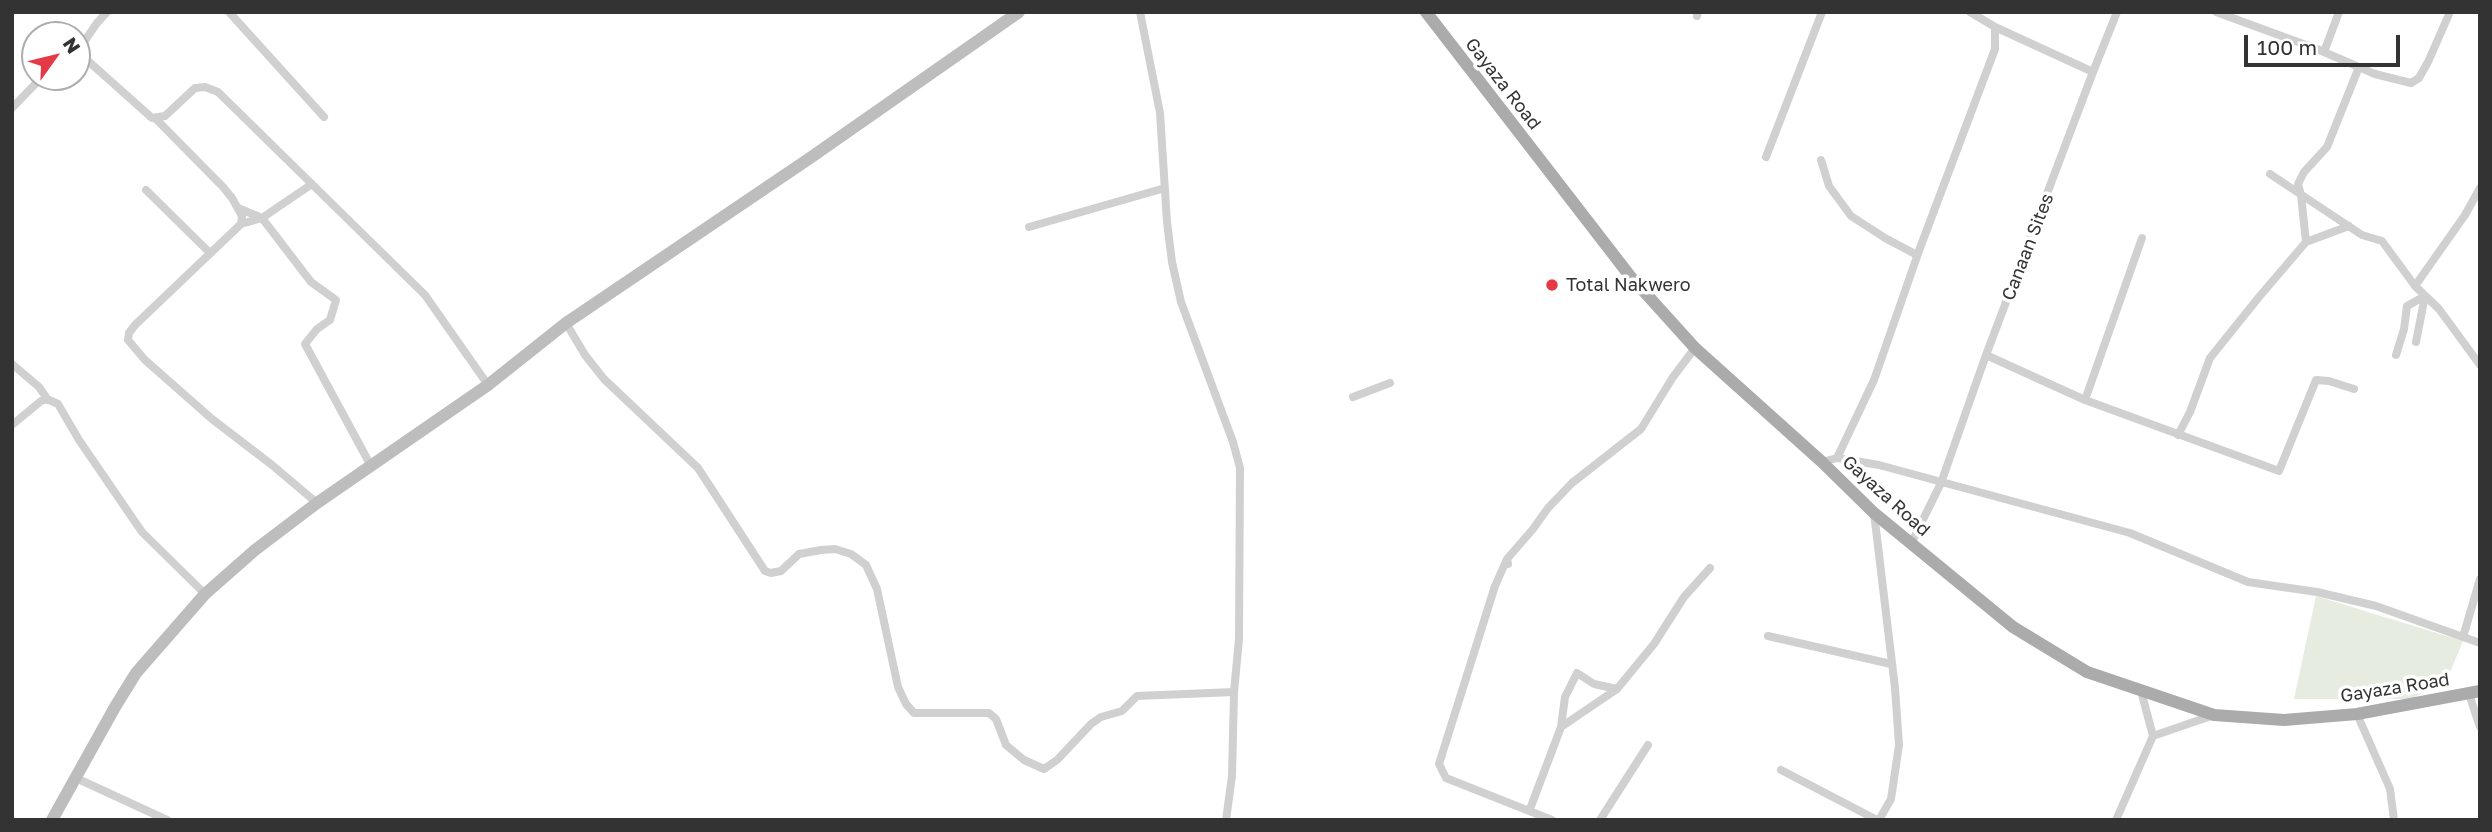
<!DOCTYPE html>
<html>
<head>
<meta charset="utf-8">
<style>
	body { margin:0 }
	#map { position:relative; width:2492px; height:832px; overflow:hidden; background:#fff; font-family:"Golos Text",sans-serif }
	canvas { display:block }
	.frame { position:absolute; inset:0; border:14px solid #333; pointer-events:none }
	.north { position:absolute; left:21px; top:21px; width:70px; height:70px; box-sizing:border-box; background:#fff; border:2px solid #adadad; border-radius:50%; rotate:56deg; font-size:19px; font-weight:700; line-height:28px; text-align:center; color:#333 }
	.north::after { content:''; display:block; margin:auto; width:24px; height:32px; background:#e63946; clip-path:polygon(50% 0,100% 100%,50% 72%,0 100%) }
	.scale { position:absolute; left:2244px; top:35px; width:156px; height:32px; box-sizing:border-box; border:4px solid #333; border-top:0; padding-left:9px; font-size:21px; line-height:24px; white-space:nowrap; color:#333; -webkit-text-stroke:5px #fff; paint-order:stroke }
</style>
</head>
<body>
<div id="map">
<canvas width="2492" height="832"></canvas>
<div class="frame"></div>
<div class="north">N</div>
<div class="scale">100 m</div>
</div>
<script>
const ctx = document.querySelector('canvas').getContext('2d');
ctx.lineJoin = 'round';
function paint(path, color) { ctx.fillStyle = color; ctx.fill(path, 'evenodd'); }
const shape = rows => new Path2D(rows.map(r => 'M' + r).join(''));
function trace(path, color, width, dash) { ctx.strokeStyle = color; ctx.lineWidth = width; ctx.lineCap = dash ? 'butt' : 'round'; ctx.setLineDash(dash || []); ctx.stroke(path); }
function write(font, color, halo, rows, align = 'center') {
  ctx.font = font + ' "Golos Text",sans-serif'; ctx.lineWidth = 7; ctx.setLineDash([]); ctx.textBaseline = 'middle'; ctx.strokeStyle = halo; ctx.fillStyle = color; for (const [text, x, y, turn = 0] of rows) {
    ctx.save(); ctx.translate(x, y); ctx.rotate((+turn || 0) * Math.PI / 180); ctx.textAlign = isNaN(turn) ? turn : align; if (halo) ctx.strokeText(text, 0, 0); ctx.fillText(text, 0, 0); ctx.restore();
  }
}
paint(shape([
	[2316,596,2463,641,2446,682,2410,699,2294,699]
]), '#e6ecdf');
trace(shape([
	[229,12,324,117],
	[1140,12,1160,113,1167,222,1172,262,1181,302,1233,442,1240,468,1239,639,1234,692,1232,776,1226,820],
	[1970,12,1995,27,2093,72],
	[2216,12,2317,49,2375,74,2411,83,2419,78,2428,62,2450,12],
	[1697,16,1698,12],
	[77,52,97,23,107,12],
	[2324,52,2339,12],
	[77,55,87,60,152,118,165,116,195,88,205,87,218,92,425,295,488,385],
	[12,108,42,77],
	[156,119,223,187,232,198,242,216,241,224,135,325,129,333,128,340,145,360,212,419,272,465,317,503],
	[1766,157,1822,12],
	[1821,160,1829,186,1851,216,1885,238,1917,255],
	[2270,174,2362,235,2382,241,2415,286,2439,309,2480,365],
	[146,190,209,252],
	[238,208,262,218,311,282,336,300,330,320,317,329,305,344,371,466],
	[241,224,262,218,312,184],
	[1029,227,1165,188],
	[2306,242,2301,195,2298,184,2304,172,2327,147,2359,67],
	[2415,286,2465,215,2480,188],
	[566,323,585,355,604,379,698,468,765,571,771,573,781,571,799,554,821,550,835,549,851,554,866,565,877,589,898,687,906,704,914,713,989,713,996,719,1006,745,1024,760,1044,769,1057,760,1091,724,1101,717,1122,711,1137,696,1234,692],
	[1986,355,2085,400,2279,471,2316,380,2329,381,2354,389],
	[2396,355,2404,329,2407,306,2425,296,2416,342],
	[12,364,39,387,48,400],
	[1353,397,1390,383],
	[2085,400,2142,238],
	[12,425,41,401,47,399,58,404,79,440,142,532,205,594],
	[2178,435,2190,412,2210,358,2259,297,2306,242,2349,226],
	[1837,458,1879,465,2130,533,2248,582,2317,592,2376,606,2480,643],
	[1822,462,1837,458,1874,380,1920,248,1995,49,1995,27],
	[1874,513,1895,688,1899,745,1891,799,1879,820],
	[1911,544,1941,483,1986,355,2093,72,2117,12],
	[1507,559,1495,586,1439,764,1446,778,1552,820],
	[1508,564,1507,559,1533,529,1548,508,1572,483,1641,429,1673,377,1695,348],
	[1768,636,1891,664],
	[2463,637,2480,579],
	[2469,694,2480,727],
	[2357,714,2390,789,2394,820],
	[1561,727,1565,697,1577,673,1594,684,1617,689],
	[2153,736,2214,715],
	[1781,770,1877,820],
	[76,778,167,820],
	[1530,809,1561,727,1617,689,1654,644,1684,597,1710,568],
	[1600,820,1648,745],
	[2116,820,2153,736,2141,691]
]), '#d0d0d0', 8);
trace(shape([
	[52,820,115,707,136,673,205,594,255,550,317,503,488,385,566,323,810,158,1019,12]
]), '#bdbdbd', 12);
trace(shape([
	[1426,12,1630,276,1695,348,1822,462,1874,513,2013,627,2087,672,2214,715,2284,720,2357,714,2480,691]
]), '#ababab', 12);
for (const [x, y, r, color] of [
	[1552,285,7,"#e63946"]
]) { const dot = new Path2D(); dot.arc(x, y, r, 0, 2 * Math.PI); ctx.fillStyle = color; ctx.fill(dot); trace(dot, '#fff', 2.5); }
write('18px', '#333', '#fff', [
	["Gayaza Road",1503,84,52],
	["Canaan Sites",2028,247,-69],
	["Gayaza Road",1886,496,42],
	["Gayaza Road",2395,688,-9]
]);
write('18px', '#333', '#fff', [
	["Total Nakwero",1566,285]
], 'left');
</script>
</body>
</html>
